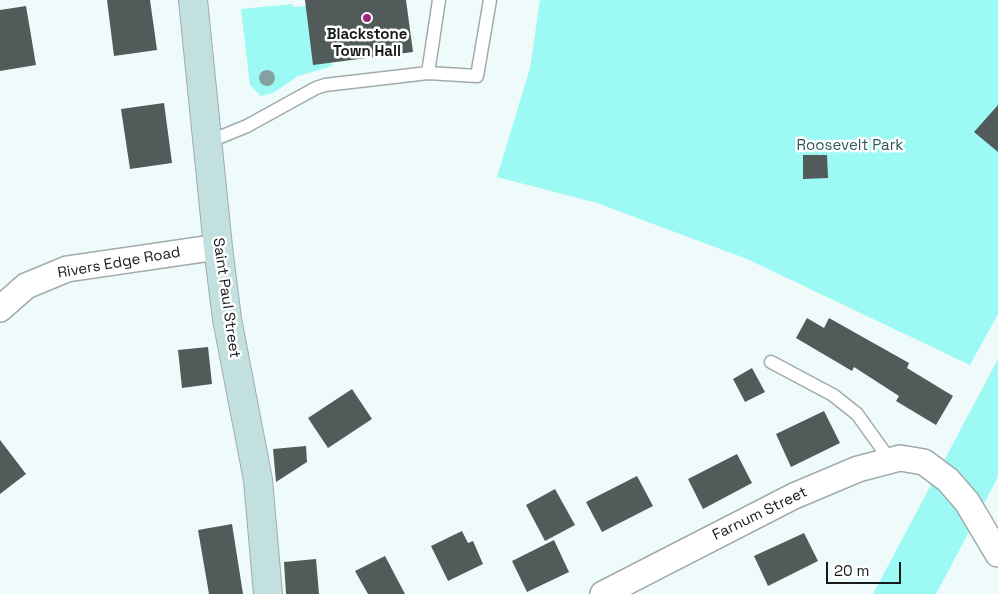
<!DOCTYPE html>
<html>
<head>
<meta charset="utf-8">
<style>
	body { margin:0 }
	#map { position:relative; width:998px; height:594px; overflow:hidden; background:#effbfa; font-family:"Space Grotesk",sans-serif }
	canvas { display:block }
	.scale { position:absolute; left:826px; top:562px; width:75px; height:22px; box-sizing:border-box; border:2px solid #161a1a; border-top:0; padding-left:6px; font-size:15px; line-height:18px; white-space:nowrap; color:#161a1a; -webkit-text-stroke:4px #fff; paint-order:stroke }
</style>
</head>
<body>
<div id="map">
<canvas width="998" height="594"></canvas>
<div class="scale">20 m</div>
</div>
<script>
const ctx = document.querySelector('canvas').getContext('2d');
ctx.lineJoin = 'round';
function paint(path, color) { ctx.fillStyle = color; ctx.fill(path, 'evenodd'); }
const shape = rows => new Path2D(rows.map(r => 'M' + r).join(''));
function trace(path, color, width, dash) { ctx.strokeStyle = color; ctx.lineWidth = width; ctx.lineCap = dash ? 'butt' : 'round'; ctx.setLineDash(dash || []); ctx.stroke(path); }
function write(font, color, halo, rows, align = 'center') {
  ctx.font = font + ' "Space Grotesk",sans-serif'; ctx.lineWidth = 5; ctx.setLineDash([]); ctx.textBaseline = 'middle'; ctx.strokeStyle = halo; ctx.fillStyle = color; for (const [text, x, y, turn = 0] of rows) {
    ctx.save(); ctx.translate(x, y); ctx.rotate((+turn || 0) * Math.PI / 180); ctx.textAlign = isNaN(turn) ? turn : align; if (halo) ctx.strokeText(text, 0, 0); ctx.fillText(text, 0, 0); ctx.restore();
  }
}
paint(shape([
	[540,0,998,0,998,314,970,365,747,259,597,203,497,177,530,68],
	[293,4,293,7,306,6,333,66,298,76,273,93,261,96,250,85,241,9],
	[998,359,998,477,936,594,873,594]
]), '#9cf9f4');
paint(shape([
	[107,0,150,0,157,50,114,56],
	[305,0,406,0,413,52,313,65],
	[26,6,36,65,0,71,0,10],
	[164,103,172,163,130,169,121,109],
	[998,105,998,152,974,132],
	[803,155,827,155,828,178,803,179],
	[807,318,824,328,829,318,909,363,907,368,953,396,936,425,896,401,899,396,854,367,852,371,796,338],
	[208,347,212,384,182,388,178,350],
	[752,368,765,392,745,402,733,379],
	[352,389,372,419,328,448,308,418],
	[824,411,840,443,791,467,776,434],
	[0,440,26,474,0,494],
	[306,446,307,462,276,482,273,449],
	[737,454,752,483,703,509,688,479],
	[637,476,653,506,602,532,586,502],
	[555,489,575,525,545,541,526,505],
	[232,524,243,594,209,594,198,530],
	[462,531,468,543,473,541,483,564,448,581,431,546],
	[804,533,818,561,768,586,754,556],
	[554,540,569,572,527,592,512,561],
	[385,556,405,594,368,594,355,571],
	[316,559,319,594,286,594,284,562]
]), '#505b5a');
const lane = shape([
	[428,73,439,0],
	[208,142,247,126,316,88,325,85,428,73,477,76,490,0],
	[771,362,833,395,857,414,890,460]
]);
const street = shape([
	[0,309,26,286,67,269,218,247],
	[603,594,794,496,858,469,900,458,924,462,948,480,967,502,998,554]
]);
const secondary = shape([
	[193,0,218,247,227,319,258,480,268,594]
]);
trace(lane, '#a0acab', 15);
trace(street, '#a0acab', 28);
trace(secondary, '#a0acab', 30);
trace(lane, '#fff', 12);
trace(street, '#fff', 25);
trace(secondary, '#c1e0df', 28);
ctx.fillStyle = '#83a2a1';
for (const [x, y] of [
	[267,78]
]) { ctx.beginPath(); ctx.arc(x, y, 8, 0, 2 * Math.PI); ctx.fill(); }
for (const [x, y, r, color] of [
	[367,18,5,"#9e267e"]
]) { const dot = new Path2D(); dot.arc(x, y, r, 0, 2 * Math.PI); ctx.fillStyle = color; ctx.fill(dot); trace(dot, '#fff', 2); }
write('bold 15px', '#161a1a', '#fff', [
	["Blackstone",367,35],
	["Town Hall",367,52]
]);
write('15px', '#2b5a58', '#fff', [
	["Roosevelt Park",850,146]
]);
write('15px', '#161a1a', '#fff', [
	["Rivers Edge Road",119,263,-10],
	["Saint Paul Street",226,298,82],
	["Farnum Street",760,514,-26]
]);
</script>
</body>
</html>
